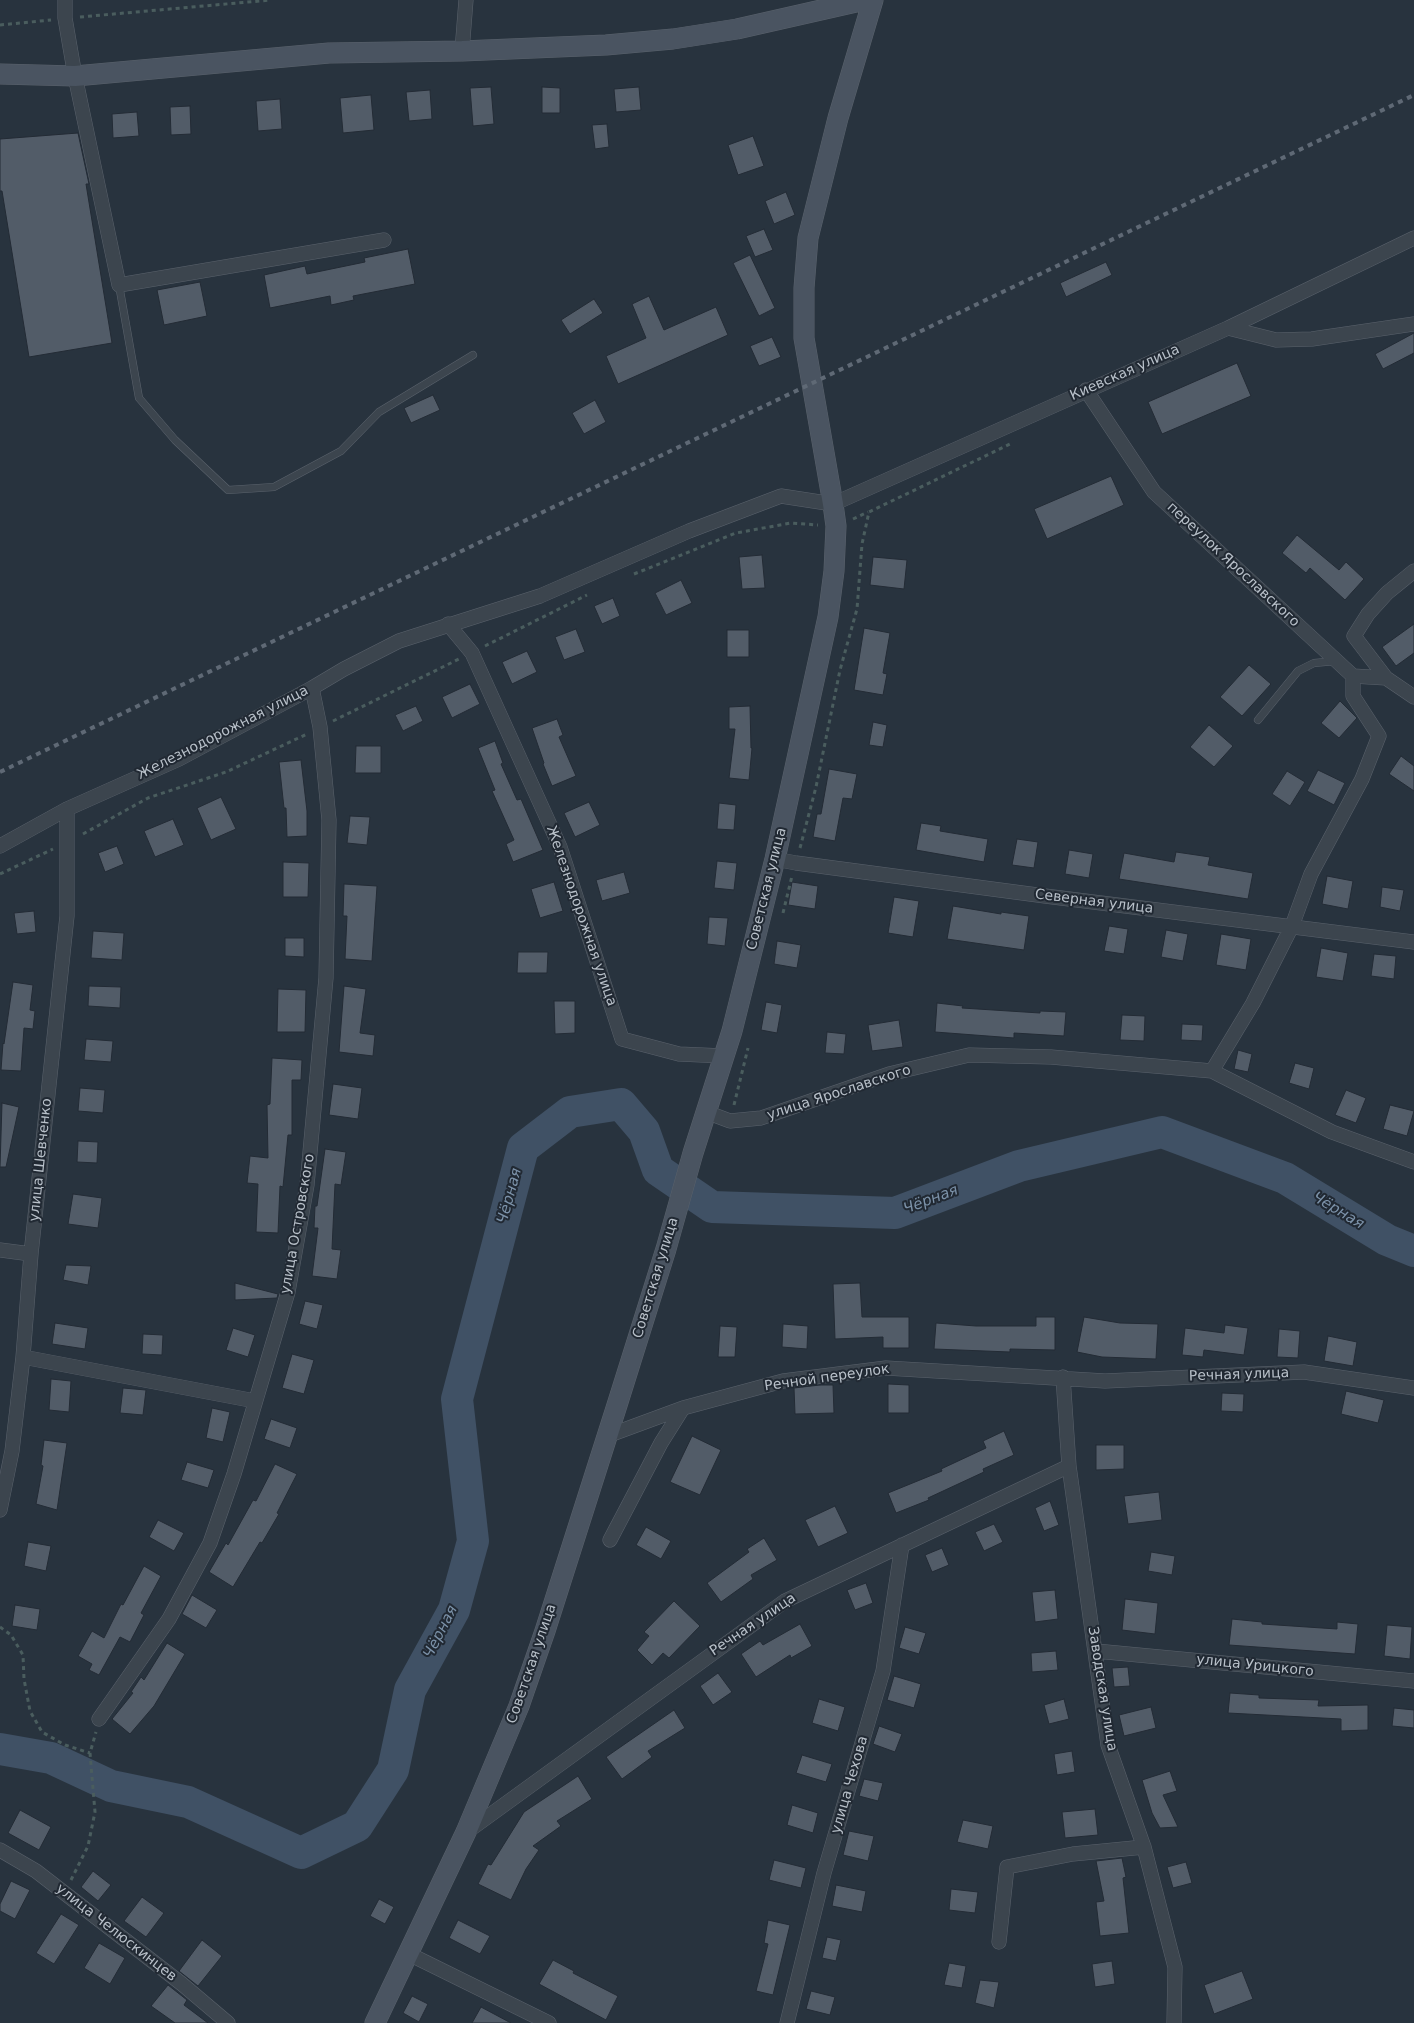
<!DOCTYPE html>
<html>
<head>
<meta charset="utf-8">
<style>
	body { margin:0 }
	canvas { display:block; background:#28333e }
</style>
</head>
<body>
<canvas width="1414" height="2023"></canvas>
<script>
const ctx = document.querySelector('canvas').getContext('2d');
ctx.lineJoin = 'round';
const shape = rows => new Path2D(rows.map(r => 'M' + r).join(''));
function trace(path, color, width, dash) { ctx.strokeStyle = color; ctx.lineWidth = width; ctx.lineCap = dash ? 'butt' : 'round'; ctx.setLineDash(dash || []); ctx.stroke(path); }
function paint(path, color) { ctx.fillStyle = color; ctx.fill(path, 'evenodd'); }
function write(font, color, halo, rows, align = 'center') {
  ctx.font = font + ' "DejaVu Sans",sans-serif'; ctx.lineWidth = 4; ctx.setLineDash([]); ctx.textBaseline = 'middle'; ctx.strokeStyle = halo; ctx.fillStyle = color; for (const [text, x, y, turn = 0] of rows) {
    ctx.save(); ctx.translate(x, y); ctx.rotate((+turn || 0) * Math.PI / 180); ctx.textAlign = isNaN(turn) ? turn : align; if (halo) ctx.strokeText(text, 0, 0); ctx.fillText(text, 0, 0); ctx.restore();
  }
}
trace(shape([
	[0,1749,51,1758,111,1786,188,1802,301,1853,357,1826,393,1770,410,1690,454,1610,473,1541,457,1399,523,1148,570,1112,621,1104,644,1131,658,1170,712,1207,895,1213,1019,1166,1162,1132,1285,1178,1387,1240,1414,1251]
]), '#405165', 32);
const building = shape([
	[491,87,494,124,473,126,470,88,491,87],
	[542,87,560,88,560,113,542,113,542,87],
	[639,87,641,110,616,112,614,89,639,87],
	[430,90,432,119,409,121,406,92,430,90],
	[371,95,374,130,343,133,340,98,371,95],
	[280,99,282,129,258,131,256,101,280,99],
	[190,106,191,134,171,135,170,107,190,106],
	[137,112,139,136,113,138,112,114,137,112],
	[607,124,609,147,595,149,592,125,607,124],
	[78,133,89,184,86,184,112,343,29,357,2,191,0,191,0,139,78,133],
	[753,136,764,166,738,175,728,145,753,136],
	[786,192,795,215,774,224,765,201,786,192],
	[764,229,773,250,755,257,746,236,764,229],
	[408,249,415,284,353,296,354,300,331,305,330,296,270,308,264,275,305,266,307,274,365,262,364,258,408,249],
	[750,255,775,308,759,316,733,263,750,255],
	[1106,262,1112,275,1066,297,1060,283,1106,262],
	[200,282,207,316,164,325,157,290,200,282],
	[649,296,664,330,716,307,728,335,618,384,606,356,646,338,632,304,649,296],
	[594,299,603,313,570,334,561,320,594,299],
	[1414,333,1414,353,1383,369,1375,354,1414,333],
	[772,337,781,357,759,366,750,346,772,337],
	[1237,363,1251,396,1162,434,1148,402,1237,363],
	[433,395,440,410,411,423,404,408,433,395],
	[595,400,606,422,584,434,572,413,595,400],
	[1111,476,1124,505,1047,539,1034,509,1111,476],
	[1297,535,1339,570,1346,562,1364,579,1345,600,1310,568,1306,573,1282,553,1297,535],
	[762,555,765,588,742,589,739,557,762,555],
	[873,557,907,560,904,589,870,585,873,557],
	[681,580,692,603,666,615,655,593,681,580],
	[613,598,620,616,602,624,594,606,613,598],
	[1414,624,1414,653,1396,666,1382,647,1414,624],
	[864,628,890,633,883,673,887,674,883,695,854,690,864,628],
	[576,629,585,652,564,660,555,637,576,629],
	[727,630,749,630,749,657,727,657,727,630],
	[527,651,537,672,512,684,502,662,527,651],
	[1249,665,1271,684,1242,716,1220,697,1249,665],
	[470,684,480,704,452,718,442,697,470,684],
	[1340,701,1357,718,1339,738,1321,723,1340,701],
	[416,706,423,721,403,731,395,715,416,706],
	[750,706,751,748,752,748,749,780,729,778,735,729,729,729,729,707,750,706],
	[557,719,563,735,559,737,576,776,552,786,543,764,544,763,532,728,557,719],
	[873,722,887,725,883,747,869,745,873,722],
	[1209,725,1233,746,1214,767,1190,747,1209,725],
	[495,741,503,763,501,764,517,800,521,799,543,850,513,862,506,844,514,840,492,791,495,790,478,748,495,741],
	[356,746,381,746,381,773,355,773,356,746],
	[1401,756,1414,766,1414,791,1389,774,1401,756],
	[301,760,307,811,307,836,287,837,286,808,284,808,279,762,301,760],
	[829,769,857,774,852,799,843,798,835,841,813,837,817,814,821,814,829,769],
	[1318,770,1345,783,1334,805,1307,791,1318,770],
	[1287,771,1305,782,1290,806,1272,794,1287,771],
	[221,797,236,829,211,840,197,808,221,797],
	[589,802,600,825,575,837,564,813,589,802],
	[719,803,736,805,734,830,717,829,719,803],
	[350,816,370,817,367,845,347,843,350,816],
	[173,819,184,845,155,857,144,831,173,819],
	[921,823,941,826,940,831,988,839,984,862,916,850,921,823],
	[1017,839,1038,842,1034,868,1012,865,1017,839],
	[117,846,124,864,105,872,98,853,117,846],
	[1069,850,1093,854,1089,878,1065,874,1069,850],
	[1176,852,1210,857,1208,865,1253,873,1248,899,1119,879,1124,853,1174,862,1176,852],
	[717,861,737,863,734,890,714,888,717,861],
	[283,862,309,863,308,897,283,897,283,862],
	[624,872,630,893,602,901,596,880,624,872],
	[1327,876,1353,881,1348,909,1322,904,1327,876],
	[554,882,563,911,540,918,531,889,554,882],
	[792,882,818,886,815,909,788,905,792,882],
	[344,884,377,886,372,961,345,959,347,916,343,916,344,884],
	[1382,887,1404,890,1400,911,1380,907,1382,887],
	[894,897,919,901,913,937,888,933,894,897],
	[953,906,1001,914,1001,912,1029,916,1024,950,947,939,953,906],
	[34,911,36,932,17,934,14,913,34,911],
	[709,917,728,918,725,946,707,944,709,917],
	[1109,926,1128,929,1124,954,1104,951,1109,926],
	[1166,930,1188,934,1183,961,1161,957,1166,930],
	[93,931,124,933,122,960,91,958,93,931],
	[1221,934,1251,939,1246,970,1216,965,1221,934],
	[285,938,304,938,304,957,285,956,285,938],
	[777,941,801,945,797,968,774,964,777,941],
	[1321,948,1348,953,1343,981,1316,977,1321,948],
	[518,952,548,952,547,973,517,973,518,952],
	[1374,954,1396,956,1394,979,1371,976,1374,954],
	[13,982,33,985,30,1010,35,1011,33,1029,24,1028,21,1071,1,1070,3,1043,4,1044,13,982],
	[89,986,121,987,120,1008,88,1006,89,986],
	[344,986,366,989,360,1033,375,1035,373,1056,339,1052,344,986],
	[278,989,306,990,305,1032,277,1032,278,989],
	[554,1001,575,1001,575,1033,555,1034,554,1001],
	[766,1002,782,1005,777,1033,761,1030,766,1002],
	[937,1003,963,1006,962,1008,1040,1013,1040,1011,1066,1012,1064,1036,1014,1033,1014,1038,935,1032,937,1003],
	[1122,1015,1145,1016,1144,1041,1120,1040,1122,1015],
	[899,1020,903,1047,872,1051,868,1025,899,1020],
	[1182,1024,1203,1025,1202,1041,1181,1040,1182,1024],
	[827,1032,846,1034,844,1054,825,1053,827,1032],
	[86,1039,113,1041,111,1062,84,1060,86,1039],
	[1238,1050,1252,1054,1248,1072,1234,1069,1238,1050],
	[272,1058,302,1060,301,1080,292,1080,292,1135,288,1135,283,1187,280,1186,278,1233,256,1232,258,1184,247,1183,250,1156,268,1158,267,1105,270,1104,272,1058],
	[1295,1063,1314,1068,1309,1089,1289,1083,1295,1063],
	[333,1084,362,1088,358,1119,329,1115,333,1084],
	[80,1088,105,1090,103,1113,78,1111,80,1088],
	[1346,1090,1366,1098,1356,1123,1335,1115,1346,1090],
	[2,1103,19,1107,6,1167,0,1167,2,1103],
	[1390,1105,1414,1111,1407,1136,1383,1129,1390,1105],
	[78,1141,98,1142,97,1163,77,1162,78,1141],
	[325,1149,346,1152,341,1185,335,1184,332,1249,341,1250,337,1279,312,1276,318,1228,314,1228,315,1206,317,1206,325,1149],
	[73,1194,102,1198,98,1228,68,1224,73,1194],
	[66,1265,91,1266,88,1285,63,1280,66,1265],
	[235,1283,278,1294,277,1298,235,1300,235,1283],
	[860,1283,862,1317,909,1317,909,1348,883,1348,883,1337,835,1339,833,1284,860,1283],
	[305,1301,323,1305,317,1329,299,1324,305,1301],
	[1036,1317,1055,1317,1055,1350,1010,1349,1010,1352,934,1349,936,1323,976,1326,1036,1326,1036,1317],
	[1084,1317,1120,1323,1158,1324,1156,1359,1102,1357,1077,1352,1084,1317],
	[55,1323,88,1328,85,1349,52,1344,55,1323],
	[783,1324,808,1326,807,1349,782,1347,783,1324],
	[1225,1325,1248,1328,1244,1355,1204,1350,1203,1357,1182,1355,1185,1328,1224,1333,1225,1325],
	[720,1326,737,1327,735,1357,718,1357,720,1326],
	[233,1328,255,1335,248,1357,226,1350,233,1328],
	[1279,1329,1300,1331,1298,1358,1277,1357,1279,1329],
	[143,1334,163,1335,162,1355,142,1354,143,1334],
	[1328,1336,1357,1342,1353,1366,1324,1361,1328,1336],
	[292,1354,314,1360,304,1394,282,1388,292,1354],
	[51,1379,71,1381,69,1412,49,1410,51,1379],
	[888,1384,909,1385,909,1413,888,1413,888,1384],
	[820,1385,833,1385,834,1413,795,1414,794,1388,820,1385],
	[123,1388,146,1390,143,1415,120,1413,123,1388],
	[1346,1391,1384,1400,1378,1423,1341,1414,1346,1391],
	[1222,1393,1244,1394,1243,1412,1221,1411,1222,1393],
	[212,1408,230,1412,223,1442,206,1438,212,1408],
	[271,1419,297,1428,290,1448,264,1439,271,1419],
	[1004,1431,1014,1455,983,1469,984,1472,928,1498,929,1500,896,1513,888,1493,942,1471,941,1469,986,1448,983,1441,1004,1431],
	[692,1436,721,1450,700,1495,670,1482,692,1436],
	[44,1440,67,1443,57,1510,36,1504,43,1466,41,1465,44,1440],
	[1096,1445,1124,1445,1124,1469,1096,1470,1096,1445],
	[187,1462,214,1470,208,1488,181,1480,187,1462],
	[275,1464,297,1474,277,1513,279,1514,262,1543,260,1542,233,1587,209,1572,226,1543,228,1545,253,1500,256,1501,275,1464],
	[1159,1492,1162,1520,1128,1524,1124,1496,1159,1492],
	[1050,1501,1059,1525,1044,1531,1035,1508,1050,1501],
	[835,1506,848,1533,818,1547,805,1520,835,1506],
	[158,1520,184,1533,174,1551,149,1537,158,1520],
	[994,1524,1003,1542,984,1551,975,1532,994,1524],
	[646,1527,671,1541,661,1559,636,1545,646,1527],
	[764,1538,777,1560,751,1575,753,1579,721,1602,707,1583,749,1552,747,1549,764,1538],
	[28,1542,51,1546,46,1571,24,1566,28,1542],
	[942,1548,949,1565,932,1572,925,1555,942,1548],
	[1151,1552,1175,1556,1172,1575,1148,1571,1151,1552],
	[144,1566,161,1576,141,1613,144,1615,130,1642,120,1637,99,1675,89,1670,92,1664,78,1656,92,1631,104,1638,121,1604,123,1605,144,1566],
	[866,1583,873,1603,855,1610,847,1590,866,1583],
	[1055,1590,1058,1619,1035,1622,1032,1592,1055,1590],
	[192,1595,217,1610,206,1628,182,1614,192,1595],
	[1125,1599,1158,1603,1155,1634,1122,1630,1125,1599],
	[674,1601,700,1626,669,1658,663,1653,652,1665,637,1650,649,1636,644,1632,674,1601],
	[15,1605,40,1609,37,1630,12,1626,15,1605],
	[1232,1619,1262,1622,1262,1624,1337,1629,1337,1622,1358,1624,1355,1654,1229,1645,1232,1619],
	[800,1624,812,1646,791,1658,790,1655,756,1677,741,1654,760,1641,763,1645,800,1624],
	[1387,1625,1412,1627,1410,1659,1384,1656,1387,1625],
	[905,1627,926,1633,919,1654,899,1648,905,1627],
	[167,1643,185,1654,154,1706,130,1734,112,1719,133,1693,131,1692,141,1677,144,1680,167,1643],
	[1056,1651,1058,1670,1032,1672,1031,1653,1056,1651],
	[1128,1667,1130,1686,1114,1687,1112,1668,1128,1667],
	[718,1673,732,1692,713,1705,700,1686,718,1673],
	[894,1676,921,1684,914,1708,887,1700,894,1676],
	[1230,1693,1259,1695,1259,1698,1319,1700,1318,1706,1368,1705,1368,1730,1341,1731,1341,1719,1228,1713,1230,1693],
	[819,1699,845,1707,838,1731,812,1723,819,1699],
	[1064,1699,1069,1719,1049,1724,1044,1705,1064,1699],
	[1151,1707,1156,1728,1124,1736,1119,1715,1151,1707],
	[1394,1708,1414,1710,1414,1728,1392,1726,1394,1708],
	[674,1710,685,1728,648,1751,652,1757,622,1779,606,1757,674,1710],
	[879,1726,902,1734,895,1752,873,1744,879,1726],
	[1072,1751,1075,1772,1057,1775,1054,1754,1072,1751],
	[802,1755,832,1764,826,1782,796,1773,802,1755],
	[1170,1771,1177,1791,1163,1795,1178,1827,1160,1828,1152,1813,1142,1780,1170,1771],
	[578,1776,592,1799,557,1821,561,1826,533,1846,539,1850,526,1869,511,1900,478,1884,488,1864,491,1865,524,1812,578,1776],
	[864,1779,883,1783,878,1801,859,1796,864,1779],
	[792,1805,818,1813,813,1833,787,1825,792,1805],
	[1095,1809,1098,1835,1065,1838,1062,1812,1095,1809],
	[20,1810,51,1827,39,1850,8,1833,20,1810],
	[963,1820,993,1826,988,1849,957,1842,963,1820],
	[849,1831,874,1836,868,1861,843,1855,849,1831],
	[1122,1858,1126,1877,1123,1878,1129,1933,1100,1936,1096,1902,1104,1901,1096,1861,1122,1858],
	[774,1860,806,1868,801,1888,769,1880,774,1860],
	[1186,1862,1192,1883,1173,1888,1167,1867,1186,1862],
	[93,1871,111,1885,98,1901,81,1887,93,1871],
	[11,1881,30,1890,15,1919,0,1911,0,1904,11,1881],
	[836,1885,866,1891,862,1912,832,1906,836,1885],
	[951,1889,978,1892,975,1913,949,1910,951,1889],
	[142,1897,164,1913,146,1937,124,1921,142,1897],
	[379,1899,394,1907,385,1924,370,1916,379,1899],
	[61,1914,79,1925,54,1964,36,1953,61,1914],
	[458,1920,490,1936,480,1954,449,1938,458,1920],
	[768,1920,790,1925,773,1995,756,1991,768,1944,764,1943,768,1920],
	[827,1937,841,1940,836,1961,822,1958,827,1937],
	[202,1940,222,1956,198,1986,179,1971,202,1940],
	[99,1943,125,1958,110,1984,84,1968,99,1943],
	[553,1960,574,1971,573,1973,618,1996,606,2020,539,1984,553,1960],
	[1112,1961,1115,1984,1095,1987,1092,1964,1112,1961],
	[949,1963,966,1966,962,1988,944,1985,949,1963],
	[1242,1971,1253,1999,1214,2014,1204,1985,1242,1971],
	[980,1980,999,1982,994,2008,975,2003,980,1980],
	[168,1985,187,2000,184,2005,208,2023,175,2023,151,2006,168,1985],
	[811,1991,835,1997,830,2015,806,2009,811,1991],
	[412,1996,428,2004,419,2022,403,2013,412,1996],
	[481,2007,511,2023,472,2023,481,2007]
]);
paint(building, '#525c68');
trace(building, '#232b35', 1);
const lane = shape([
	[119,285,139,398,175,440,228,490,274,487,341,451,379,412,473,355],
	[1258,720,1298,671,1314,663,1337,661]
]);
const street = shape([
	[65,0,65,18,75,76,119,285,384,240],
	[462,51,466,0],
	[1228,328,1276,340,1312,339,1414,324],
	[1086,390,1154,492,1353,676,1386,678,1414,697],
	[448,624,472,653,560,847,622,1039,679,1054,724,1056],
	[1386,678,1354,636,1368,614,1387,593,1414,571],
	[0,846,67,809,179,759,312,688,344,669,399,641,540,596,689,531,781,496,833,504,1228,328,1414,238],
	[775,859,796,863,1045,896,1414,942],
	[1212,1071,1253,1003,1292,926,1311,874,1362,779,1379,736,1353,696,1353,676],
	[706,1112,730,1121,761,1118,889,1074,969,1055,1051,1057,1212,1071,1332,1132,1414,1162],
	[0,1250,31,1254],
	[23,1357,255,1401],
	[1063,1377,1069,1466,1108,1745,1144,1847,1175,1967,1174,2023],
	[683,1408,783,1381,886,1368,1105,1381,1304,1372,1414,1388],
	[607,1436,683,1408,661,1443,610,1540],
	[0,1510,12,1451,23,1357,31,1254,67,916,67,809],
	[1096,1651,1414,1681],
	[99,1719,169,1619,210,1543,234,1474,288,1292,307,1185,326,978,329,820,320,727,312,688],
	[468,1831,785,1601,1069,1466],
	[0,1850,36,1871,182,1984,228,2023],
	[999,1942,1007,1867,1073,1854,1144,1847],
	[409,1954,549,2023],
	[787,2023,824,1873,883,1671,902,1545]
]);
const secondary = shape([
	[0,74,75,76,329,53,462,51,606,45,673,39,737,29,865,0],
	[375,2023,466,1832,519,1706,545,1631,618,1402,666,1249,693,1153,732,1031,775,859,828,617,834,571,836,526,833,504,804,338,804,288,808,238,838,118,873,0]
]);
trace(lane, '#5a626c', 8);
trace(street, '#5a626c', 15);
trace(secondary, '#5a626c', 21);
trace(shape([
	[80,17,271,0],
	[0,25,51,20],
	[853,519,868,512],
	[634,574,736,533,791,523,818,525],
	[485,646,587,595],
	[333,721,459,659],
	[83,834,148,798,226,772,307,734],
	[800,848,816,787,840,670,857,609,862,544,869,512,1010,444],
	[0,874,53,849],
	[783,913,792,876],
	[734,1105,748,1048],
	[0,1627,11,1635,23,1655,24,1679,30,1711,42,1732,65,1745,90,1753],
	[71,1880,88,1846,95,1812,90,1753,96,1732]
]), '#4a5d5e', 3, [4, 4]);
trace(lane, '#3c454e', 7);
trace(street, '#3c454e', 14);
trace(secondary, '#4a5461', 20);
trace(shape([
	[0,772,1414,95]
]), '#5f6975', 4, [5, 5]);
write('14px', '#b8c0c9', '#212933', [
	["Киевская улица",1125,373,-24],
	["переулок Ярославского",1233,565,43],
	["Железнодорожная улица",223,733,-27],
	["Советская улица",767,889,-76],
	["Северная улица",1094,902,7],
	["Железнодорожная улица",581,916,71],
	["улица Ярославского",839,1093,-18],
	["улица Шевченко",41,1160,-84],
	["улица Островского",298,1224,-80],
	["Советская улица",656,1278,-73],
	["Речная улица",1239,1375,-2],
	["Речной переулок",827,1378,-8],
	["Речная улица",753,1625,-34],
	["Советская улица",532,1664,-71],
	["улица Урицкого",1255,1666,6],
	["Заводская улица",1102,1689,81],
	["улица Чехова",850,1785,-74],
	["улица Челюскинцев",116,1933,38]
]);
write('italic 15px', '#7c92a9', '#212933', [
	["Чёрная",510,1196,-75],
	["Чёрная",931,1200,-21],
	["Чёрная",1338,1211,31],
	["Чёрная",441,1632,-63]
]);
</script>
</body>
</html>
